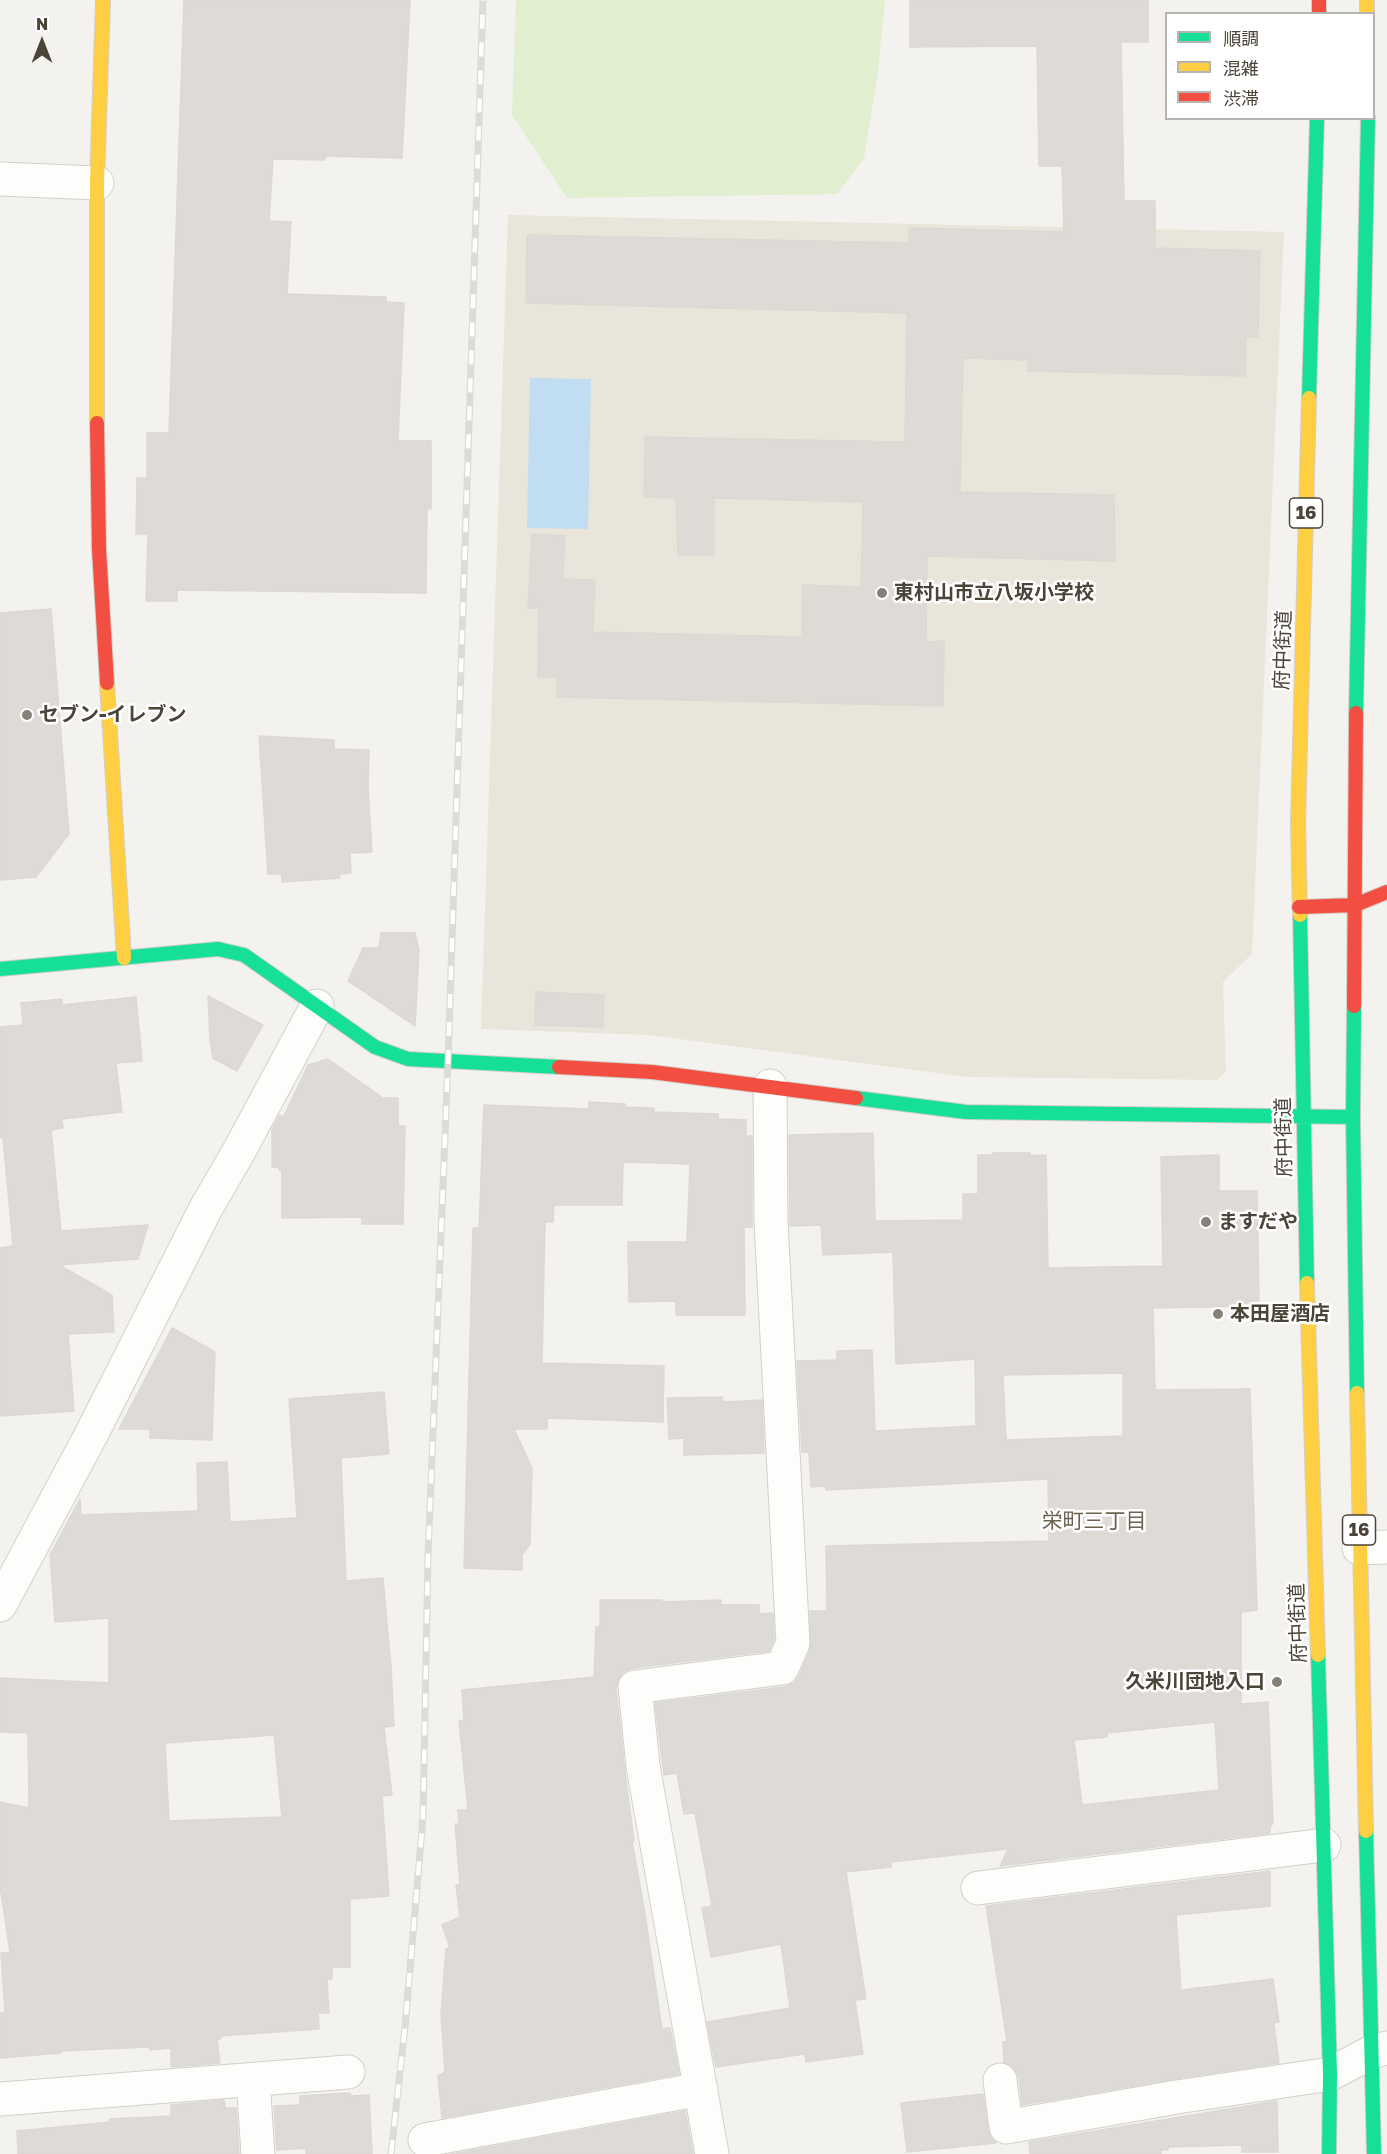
<!DOCTYPE html>
<html>
<head>
<meta charset="utf-8">
<style>
	body { margin:0 }
	#map { position:relative; width:1387px; height:2154px; overflow:hidden; background:#f4f2ee; font-family:"Golos Text","Noto Sans JP",sans-serif }
	canvas { display:block }
	.legend { position:absolute; left:1165px; top:12px; width:210px; height:108px; box-sizing:border-box; background:#fff; border:2px solid #b7b4b0; margin:0; padding:8px 10px; list-style:none; font-size:18px; color:#4b4439 }
	.legend li { display:flex; align-items:center; gap:12px; height:30px }
	.legend b { width:30px; border:2px solid #b7b4b0 }
	.north { position:absolute; left:12px; top:12px; width:60px; height:60px; -webkit-text-stroke:4px #fff; paint-order:stroke; rotate:0deg; font-size:16px; font-weight:700; line-height:24px; text-align:center; color:#4b4439 }
	.north::after { content:''; display:block; margin:auto; width:21px; height:27px; background:#4b4439; clip-path:polygon(50% 0,100% 100%,50% 72%,0 100%) }
</style>
</head>
<body>
<div id="map">
<canvas width="1387" height="2154"></canvas>
<ul class="legend">
<li><b style="height:8px;background:#16e098"></b>順調</li>
<li><b style="height:8px;background:#ffcf43"></b>混雑</li>
<li><b style="height:8px;background:#f24e42"></b>渋滞</li>
</ul>
<div class="north">N</div>
</div>
<script>
const ctx = document.querySelector('canvas').getContext('2d');
ctx.lineJoin = 'round';
function paint(path, color) { ctx.fillStyle = color; ctx.fill(path, 'evenodd'); }
const shape = rows => new Path2D(rows.map(r => 'M' + r).join(''));
function trace(path, color, width, dash) { ctx.strokeStyle = color; ctx.lineWidth = width; ctx.lineCap = dash ? 'butt' : 'round'; ctx.setLineDash(dash || []); ctx.stroke(path); }
function write(font, color, halo, rows, align = 'center') {
  ctx.font = font + ' "Golos Text","Noto Sans JP",sans-serif'; ctx.lineWidth = 5; ctx.setLineDash([]); ctx.textBaseline = 'middle'; ctx.strokeStyle = halo; ctx.fillStyle = color; for (const [text, x, y, turn = 0] of rows) {
    ctx.save(); ctx.translate(x, y); ctx.rotate((+turn || 0) * Math.PI / 180); ctx.textAlign = isNaN(turn) ? turn : align; if (halo) ctx.strokeText(text, 0, 0); ctx.fillText(text, 0, 0); ctx.restore();
  }
}
paint(shape([
	[508,215,1284,232,1252,954,1223,982,1226,1072,1217,1080,967,1077,649,1035,481,1029]
]), '#eae5da');
paint(shape([
	[516,0,885,0,877,79,864,158,837,194,567,198,512,115]
]), '#e1eecf');
paint(shape([
	[530,378,591,379,588,529,527,528]
]), '#c0ddf1');
const building = shape([
	[184,0,410,0,402,158,325,156,325,160,273,159,269,221,291,222,287,294,386,297,386,302,404,303,398,441,431,441,431,509,427,508,426,593,177,590,177,601,146,601,148,534,136,534,137,478,147,478,147,433,169,433,184,0],
	[910,0,1148,0,1148,42,1121,42,1124,201,1155,201,1155,248,1260,251,1258,337,1246,337,1245,376,1028,371,1028,360,963,358,960,492,1114,495,1115,561,927,556,926,642,944,641,943,706,557,697,557,677,538,677,539,608,528,608,532,534,565,536,563,579,595,580,593,632,802,637,803,585,861,587,863,502,714,498,714,555,678,555,676,498,644,497,645,437,905,442,907,313,526,303,527,235,909,243,909,228,1064,232,1062,166,1039,166,1037,46,910,47,910,0],
	[51,609,69,834,36,877,0,880,0,613,51,609],
	[259,736,334,740,334,749,369,750,368,787,372,852,350,853,351,873,339,874,340,878,282,882,282,874,268,874,259,736],
	[381,933,415,933,419,950,415,1026,348,981,363,948,379,948,381,933],
	[536,992,604,995,603,1027,535,1025,536,992],
	[208,996,263,1025,237,1071,213,1058,210,1040,208,996],
	[136,997,142,1061,116,1063,122,1112,62,1119,63,1128,51,1130,61,1231,148,1225,138,1259,59,1265,112,1295,114,1332,68,1334,74,1411,0,1416,0,1248,13,1246,3,1138,0,1138,0,1027,23,1025,21,1003,62,999,62,1005,136,997],
	[328,1059,383,1098,398,1098,398,1126,405,1126,403,1224,362,1224,362,1217,282,1218,282,1170,279,1170,279,1167,272,1167,272,1130,279,1116,284,1116,308,1065,328,1059],
	[589,1102,625,1104,625,1107,654,1108,654,1112,718,1114,718,1119,746,1120,746,1136,752,1136,752,1227,744,1227,745,1315,676,1315,676,1301,629,1302,628,1242,687,1242,690,1164,623,1162,622,1205,554,1205,553,1222,545,1222,542,1363,664,1366,663,1422,547,1418,547,1429,514,1429,532,1468,530,1544,522,1555,522,1570,464,1568,473,1228,479,1228,484,1105,589,1109,589,1102],
	[873,1133,875,1221,963,1220,963,1194,978,1194,978,1155,993,1155,993,1153,1030,1153,1030,1156,1046,1155,1048,1268,1163,1266,1161,1157,1219,1155,1219,1191,1257,1191,1259,1301,1251,1301,1251,1306,1153,1308,1155,1390,1250,1389,1257,1610,1241,1612,1241,1704,1268,1702,1273,1823,1270,1827,1270,1833,1000,1866,1008,1849,891,1862,891,1867,846,1872,866,1999,855,2000,863,2054,806,2062,805,2054,716,2067,707,2022,790,2008,781,1944,711,1957,702,1908,712,1906,695,1813,684,1814,677,1773,664,1775,655,1703,784,1687,794,1683,799,1676,810,1650,810,1611,827,1611,826,1546,1049,1541,1048,1479,826,1490,825,1486,811,1487,809,1452,802,1452,797,1361,837,1360,837,1351,872,1350,875,1431,976,1426,975,1359,896,1364,893,1252,823,1255,821,1225,790,1226,789,1135,873,1133],
	[1123,1373,1123,1436,1006,1440,1003,1375,1123,1373],
	[1215,1722,1219,1790,1082,1805,1074,1740,1107,1737,1107,1733,1215,1722],
	[172,1328,215,1352,212,1440,150,1438,150,1429,119,1429,172,1328],
	[384,1392,389,1454,341,1458,346,1581,383,1578,391,1667,394,1726,384,1727,392,1795,382,1796,389,1896,350,1899,350,1967,332,1967,332,1979,327,1979,329,2013,318,2013,319,2029,220,2036,221,2039,217,2039,220,2063,171,2067,171,2048,150,2050,149,2047,60,2051,61,2053,0,2058,0,2013,5,2013,1,1953,10,1952,0,1886,0,1802,29,1808,28,1733,0,1732,0,1678,109,1683,109,1618,55,1622,50,1555,80,1499,81,1515,198,1511,197,1463,227,1462,230,1522,297,1518,289,1399,384,1392],
	[274,1735,282,1817,169,1821,165,1743,274,1735],
	[722,1397,723,1402,762,1400,764,1453,684,1455,684,1438,669,1439,667,1398,722,1397],
	[600,1600,662,1600,662,1602,721,1600,721,1605,759,1605,759,1614,773,1613,774,1640,769,1651,633,1668,623,1672,618,1680,616,1689,626,1781,634,1841,632,1841,645,1914,662,2029,670,2028,679,2074,442,2118,438,2076,445,2072,441,2014,446,1949,450,1948,442,1925,460,1917,456,1885,460,1885,455,1824,459,1824,458,1810,468,1810,459,1721,464,1720,462,1690,594,1677,596,1627,600,1627,600,1600],
	[1270,1871,1270,1906,1176,1915,1181,1990,1273,1979,1279,2022,1274,2023,1279,2063,1174,2079,1022,2105,1019,2078,1015,2069,1004,2062,1003,2042,1007,2041,986,1906,1270,1871],
	[350,2093,351,2096,369,2095,372,2154,306,2154,306,2148,277,2150,274,2106,300,2105,300,2096,350,2093],
	[983,2094,988,2130,991,2138,996,2143,907,2152,901,2103,983,2094],
	[224,2100,225,2108,236,2108,239,2154,18,2154,17,2131,110,2122,110,2119,171,2116,171,2105,224,2100],
	[1277,2101,1278,2152,1242,2152,1242,2145,1168,2147,1168,2150,1161,2150,1161,2154,1030,2154,1029,2142,1277,2101],
	[685,2111,693,2154,452,2154,685,2111]
]);
paint(building, '#dedbd6');
trace(building, '#dcd9d4', 1.5);
const street = shape([
	[0,179,97,183],
	[1359,1548,1387,1547],
	[0,1605,91,1435,206,1208,238,1153,317,1006],
	[978,1888,1324,1845],
	[253,2080,258,2154],
	[1000,2080,1006,2127,1177,2097,1330,2074,1372,2052,1387,2048],
	[0,2099,348,2072],
	[425,2140,701,2089],
	[712,2154,643,1766,635,1687,782,1668,793,1643,771,1222,770,1086]
]);
const fast = shape([
	[1309,398,1317,118],
	[1356,713,1368,118],
	[1300,915,1307,1283],
	[0,969,218,949,244,955,375,1047,408,1059,559,1067],
	[1354,1006,1353,1117,1357,1393],
	[856,1098,966,1112,1353,1117],
	[1318,1655,1330,2074,1329,2154],
	[1366,1831,1374,2154]
]);
const slow = shape([
	[1367,0,1367,14],
	[97,423,97,183,103,0],
	[107,683,124,958],
	[1300,915,1298,823,1309,398],
	[1307,1283,1318,1655],
	[1357,1393,1366,1831]
]);
const jam = shape([
	[1319,0,1319,14],
	[97,423,99,549,107,683],
	[1299,907,1355,905,1387,892],
	[1354,1006,1356,713],
	[559,1067,652,1072,856,1098]
]);
trace(street, '#d2d0cb', 35);
trace(fast, '#d3cfc5', 16);
trace(slow, '#d3cfc5', 16);
trace(jam, '#d3cfc5', 16);
trace(street, '#fdfdfc', 33);
trace(fast, '#16e098', 14);
trace(slow, '#ffcf43', 14);
trace(jam, '#f24e42', 14);
const rail = shape([
	[391,2154,405,2027,423,1818,428,1556,448,1062,483,0]
]);
trace(rail, '#dbdbda', 7);
trace(rail, '#fff', 4.5, [14]);
for (const [x, y, r, color] of [
	[882,593,6,"#868178"],
	[27,715,6,"#868178"],
	[1206,1222,6,"#868178"],
	[1218,1314,6,"#868178"],
	[1277,1682,6,"#868178"]
]) { const dot = new Path2D(); dot.arc(x, y, r, 0, 2 * Math.PI); ctx.fillStyle = color; ctx.fill(dot); trace(dot, '#fff', 2); }
for (const [x, y, w] of [
	[1306,513,33],
	[1359,1530,33]
]) { const box = new Path2D(); box.roundRect(x - w / 2, y - 15, w, 30, 4.5); ctx.fillStyle = '#fff'; ctx.fill(box); trace(box, '#4b4439', 1.5); }
write('bold 18px', '#4b4439', null, [
	["16",1306,513],
	["16",1359,1530]
]);
write('bold 20px', '#4b4439', '#fff', [
	["東村山市立八坂小学校",894,593],
	["セブン-イレブン",39,715],
	["ますだや",1218,1222],
	["本田屋酒店",1230,1314],
	["久米川団地入口",1265,1682,"right"]
], 'left');
write('20px', '#4b4439', '#fff', [
	["府中街道",1283,650,-88],
	["府中街道",1284,1137,-91],
	["府中街道",1298,1623,-92]
]);
write('21px', '#6e6250', '#fff', [
	["栄町三丁目",1094,1521]
]);
</script>
</body>
</html>
